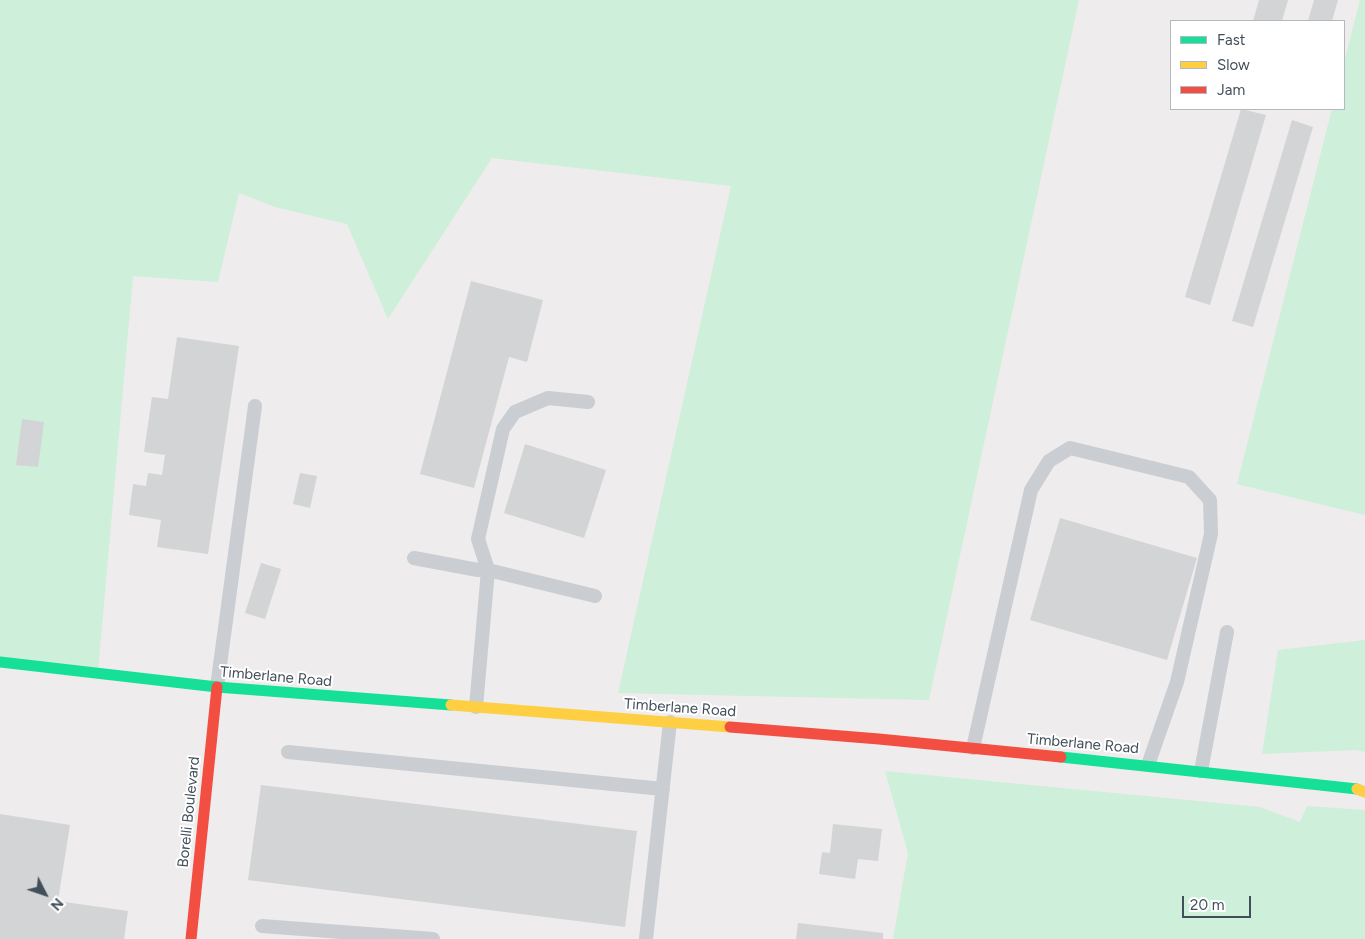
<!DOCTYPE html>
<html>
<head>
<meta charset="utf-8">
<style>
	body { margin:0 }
	#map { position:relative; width:1365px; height:939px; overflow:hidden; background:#eeecec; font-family:Figtree,sans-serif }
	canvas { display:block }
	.legend { position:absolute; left:1170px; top:20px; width:175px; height:90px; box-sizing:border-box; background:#fff; border:1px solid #b3b9bd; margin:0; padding:6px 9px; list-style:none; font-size:15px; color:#424f5a }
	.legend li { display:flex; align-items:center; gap:10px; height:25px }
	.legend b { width:25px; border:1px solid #b3b9bd }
	.north { position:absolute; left:20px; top:869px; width:50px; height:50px; -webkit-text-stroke:4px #fff; paint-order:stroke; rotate:131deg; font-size:14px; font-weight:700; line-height:20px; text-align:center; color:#424f5a }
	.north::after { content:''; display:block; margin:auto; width:18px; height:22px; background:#424f5a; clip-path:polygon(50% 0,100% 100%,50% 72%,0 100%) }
	.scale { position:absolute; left:1182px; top:896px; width:69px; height:22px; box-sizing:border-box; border:2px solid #424f5a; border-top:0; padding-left:6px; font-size:15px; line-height:18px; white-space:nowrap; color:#424f5a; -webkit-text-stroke:4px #fff; paint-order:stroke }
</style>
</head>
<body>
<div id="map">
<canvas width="1365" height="939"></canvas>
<ul class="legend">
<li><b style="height:6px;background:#16e098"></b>Fast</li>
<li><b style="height:6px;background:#ffcf43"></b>Slow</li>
<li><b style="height:6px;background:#f24e42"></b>Jam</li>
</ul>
<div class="north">N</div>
<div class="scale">20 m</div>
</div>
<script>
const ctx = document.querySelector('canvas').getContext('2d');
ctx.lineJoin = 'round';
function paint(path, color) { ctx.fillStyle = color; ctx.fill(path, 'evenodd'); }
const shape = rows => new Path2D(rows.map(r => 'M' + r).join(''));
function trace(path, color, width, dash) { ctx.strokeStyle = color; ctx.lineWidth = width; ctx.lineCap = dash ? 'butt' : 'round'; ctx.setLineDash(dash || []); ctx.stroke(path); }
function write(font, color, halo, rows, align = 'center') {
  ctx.font = font + ' Figtree,sans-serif'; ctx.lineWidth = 4; ctx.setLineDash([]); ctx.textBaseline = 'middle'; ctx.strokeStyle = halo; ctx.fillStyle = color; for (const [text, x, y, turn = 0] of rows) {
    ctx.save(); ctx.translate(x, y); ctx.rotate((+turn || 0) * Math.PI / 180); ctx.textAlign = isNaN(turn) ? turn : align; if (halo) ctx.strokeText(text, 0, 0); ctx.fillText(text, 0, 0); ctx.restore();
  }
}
paint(shape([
	[0,0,1079,0,929,700,618,693,731,186,492,158,388,319,347,224,275,207,239,193,218,282,133,276,98,671,0,661],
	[1360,0,1365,0,1365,515,1237,484,1332,109,1344,109,1344,63],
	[1365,640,1365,752,1356,750,1262,754,1278,650],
	[885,771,1260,807,1300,822,1307,806,1365,810,1365,939,893,939,908,853]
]), '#ceefda');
paint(shape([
	[1259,0,1288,0,1282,21,1253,21],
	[1314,0,1338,0,1332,21,1308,21],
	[1241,109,1266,115,1210,305,1185,297],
	[1292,120,1313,127,1253,327,1232,321],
	[471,281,543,300,527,362,509,357,474,488,420,474],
	[177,337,239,346,208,554,157,547,161,520,129,515,133,484,146,486,148,473,162,475,165,455,144,452,152,397,168,399],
	[22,419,44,422,38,467,16,465],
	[525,444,606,470,584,538,504,513],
	[300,473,317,476,310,508,293,504],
	[1060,518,1197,558,1167,660,1030,620],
	[261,563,281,569,265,619,245,613],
	[261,785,637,831,625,927,248,880],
	[0,814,70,825,58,901,128,911,124,939,0,939],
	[833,824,882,829,878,861,858,859,855,879,819,874,822,852,830,853],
	[798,923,883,933,883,939,796,939]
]), '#d3d4d5');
trace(shape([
	[414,558,478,570,488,570,595,596],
	[217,687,255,406],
	[476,707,488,570,478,539,503,429,515,412,548,398,588,402],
	[973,748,1031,490,1049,461,1070,448,1189,477,1210,500,1211,534,1177,682,1148,765],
	[288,752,663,789],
	[1201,771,1227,632],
	[262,926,433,939],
	[646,939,670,722]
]), '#cacdd1', 14);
trace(shape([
	[0,662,217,687,451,705],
	[1061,757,1357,789]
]), '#16e098', 11);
trace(shape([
	[451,705,730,727],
	[1357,789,1365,792]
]), '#ffcf43', 11);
trace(shape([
	[730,727,879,739,1061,757],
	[191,939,217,687]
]), '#f24e42', 11);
write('15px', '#424f5a', '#fff', [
	["Timberlane Road",276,677,5],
	["Timberlane Road",680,708,4],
	["Timberlane Road",1083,744,5],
	["Borelli Boulevard",189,812,-84]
]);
</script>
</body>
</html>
